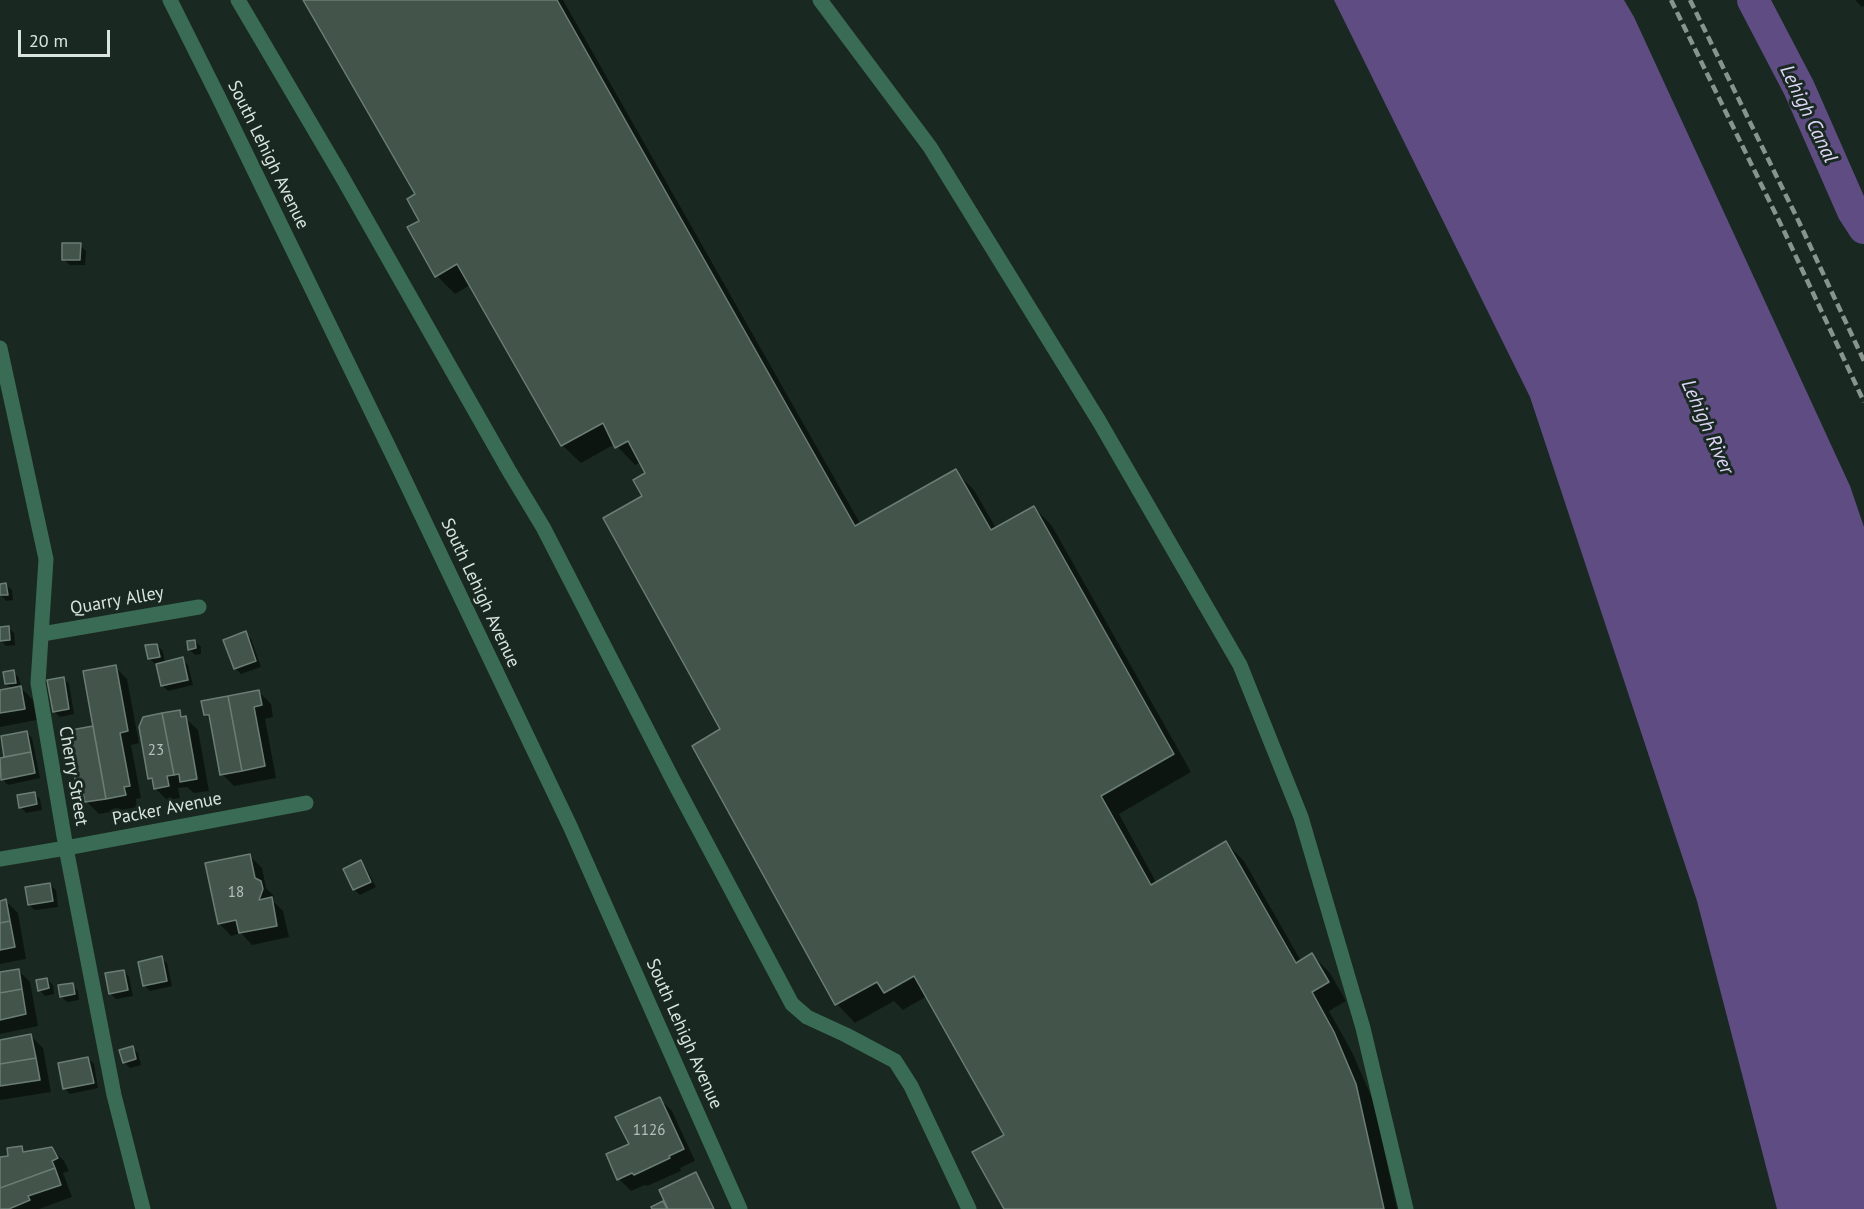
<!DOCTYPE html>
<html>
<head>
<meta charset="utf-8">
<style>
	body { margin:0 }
	#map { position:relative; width:1864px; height:1209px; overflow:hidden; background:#192921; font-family:"PT Sans",sans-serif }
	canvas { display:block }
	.scale { position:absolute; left:18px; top:30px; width:92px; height:27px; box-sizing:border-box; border:3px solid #dbe5e0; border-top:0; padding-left:8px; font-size:18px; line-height:21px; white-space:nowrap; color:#dbe5e0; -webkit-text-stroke:4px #192921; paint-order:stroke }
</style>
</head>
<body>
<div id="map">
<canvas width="1864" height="1209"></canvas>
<div class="scale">20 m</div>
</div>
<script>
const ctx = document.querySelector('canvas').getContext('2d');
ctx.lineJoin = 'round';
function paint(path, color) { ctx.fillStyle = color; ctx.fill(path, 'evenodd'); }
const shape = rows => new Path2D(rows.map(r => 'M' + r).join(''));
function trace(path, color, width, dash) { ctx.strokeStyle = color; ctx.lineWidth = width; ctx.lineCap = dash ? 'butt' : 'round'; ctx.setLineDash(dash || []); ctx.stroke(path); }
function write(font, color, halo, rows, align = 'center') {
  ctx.font = font + ' "PT Sans",sans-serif'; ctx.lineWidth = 6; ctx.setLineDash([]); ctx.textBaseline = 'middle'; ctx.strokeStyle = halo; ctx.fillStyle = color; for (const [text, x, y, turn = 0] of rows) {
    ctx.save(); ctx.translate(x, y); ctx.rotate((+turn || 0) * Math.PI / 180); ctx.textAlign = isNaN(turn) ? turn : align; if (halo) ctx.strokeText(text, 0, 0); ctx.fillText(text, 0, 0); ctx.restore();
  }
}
paint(shape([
	[1334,0,1624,0,1634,17,1850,486,1864,527,1864,1209,1777,1209,1697,901,1530,397]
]), '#5e4c82');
paint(shape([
	[305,0,563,0,861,525,955,471,974,490,996,528,1034,507,1052,526,1191,772,1119,814,1157,884,1226,843,1244,861,1301,961,1312,955,1330,973,1346,1001,1329,1011,1352,1052,1374,1103,1397,1209,1006,1209,1006,1135,927,996,903,1010,894,1001,855,1023,837,1004,694,747,723,730,644,496,647,474,641,462,635,465,615,444,581,463,562,445,470,285,455,294,437,276,421,221,417,194],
	[1855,0,1864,0,1864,6,1862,7],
	[80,245,86,251,85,265,70,265,64,260],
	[6,585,12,590,13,600,6,601,1,595,0,586],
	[8,627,14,633,15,645,6,646,0,640,0,628],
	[246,633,251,639,261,667,241,674,235,668],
	[195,641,201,647,201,654,195,655,189,649],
	[157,645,163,651,165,663,182,659,188,665,193,685,168,691,162,685,157,664,155,664,149,658],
	[115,667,127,679,139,743,131,745,141,798,136,799,137,807,99,814,79,794,94,727],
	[14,672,19,678,21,688,33,700,37,720,0,727,0,692,12,689,6,684],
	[64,679,69,684,74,714,60,717,54,711],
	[259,692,271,704,273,717,265,719,276,778,234,786,222,774,212,721,205,715],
	[179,712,198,730,209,791,194,793,187,787,178,788,180,798,167,800,155,788,154,783,150,779,141,727],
	[26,732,32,738,40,778,8,785,2,779,0,767,0,759,6,758,2,737],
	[34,793,40,799,42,810,26,813,21,807],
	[250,856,262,868,266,888,273,895,274,902,283,911,289,937,252,945,241,933,231,936,219,923],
	[361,862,366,868,376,887,360,895,354,889],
	[50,885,56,890,58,907,35,910,29,905],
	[6,901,18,913,26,959,0,964,0,902],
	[161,958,167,963,172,986,150,991,144,985],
	[18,970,30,982,38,1026,0,1034,0,973],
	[124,971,129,977,133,996,116,999,110,993],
	[47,979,53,985,54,994,45,996,39,990],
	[72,985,78,991,79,1000,67,1002,61,996],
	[31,1036,43,1048,51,1092,0,1100,0,1042],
	[132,1048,138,1053,141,1065,130,1068,124,1062],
	[88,1058,94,1064,98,1088,70,1094,64,1088],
	[660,1099,672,1111,695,1161,680,1168,681,1171,647,1186,645,1185,631,1191,619,1179,631,1145],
	[21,1148,27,1153,52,1149,64,1161,69,1171,63,1173,72,1197,39,1209,0,1209,0,1159,9,1157],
	[696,1174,701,1180,715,1209,653,1209,653,1208,666,1201]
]), '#0007');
trace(shape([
	[1753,0,1799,88,1853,211,1864,228]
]), '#5e4c82', 32);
const building = shape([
	[303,0,557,0,855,526,956,469,991,530,1034,506,1174,754,1101,796,1151,885,1226,841,1296,963,1312,953,1329,982,1312,992,1334,1032,1356,1084,1384,1209,1004,1209,972,1152,1004,1135,914,976,884,993,877,982,835,1005,692,746,720,729,603,518,642,496,633,480,645,473,628,441,615,448,603,423,561,446,457,264,435,277,407,227,419,221,407,199,415,194,303,0],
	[62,243,81,243,80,260,62,260,62,243],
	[6,583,8,595,0,595,0,584,6,583],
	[9,626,10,640,0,641,0,627,9,626],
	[246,631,256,661,234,669,223,640,246,631],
	[195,640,196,648,188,650,187,641,195,640],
	[157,644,160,657,148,659,145,645,157,644],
	[183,657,188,680,161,686,156,664,183,657],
	[116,665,128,731,120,733,130,786,124,787,126,795,106,799,83,671,116,665],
	[14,670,16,683,5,684,3,672,14,670],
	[64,677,69,709,53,712,47,680,64,677],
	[21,686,25,709,0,713,0,690,21,686],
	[259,690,262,705,254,707,265,766,242,771,228,696,259,690],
	[228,696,242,771,220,775,209,715,204,715,201,701,228,696],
	[180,710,181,717,186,716,197,779,180,782,179,774,174,775,162,713,180,710],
	[162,713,174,775,167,776,169,786,154,789,152,778,148,779,139,727,143,717,162,713],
	[93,726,106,799,85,802,83,794,78,795,68,740,73,739,71,730,93,726],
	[27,731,31,752,4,757,1,736,27,731],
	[31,752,35,773,1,780,0,758,31,752],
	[35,792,37,804,19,808,17,795,35,792],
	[250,854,255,878,261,881,263,889,259,900,272,897,277,926,239,933,236,920,218,924,205,863,250,854],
	[361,860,371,882,353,890,343,869,361,860],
	[50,883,53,901,28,905,25,887,50,883],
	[6,899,10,921,0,923,0,901,6,899],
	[10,921,15,947,0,950,0,923,10,921],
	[162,956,167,981,143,986,138,962,162,956],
	[19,969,22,989,0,993,0,972,19,969],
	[124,970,128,990,109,994,105,973,124,970],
	[47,978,49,988,38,991,36,980,47,978],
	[73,983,75,994,60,997,58,985,73,983],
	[22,989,26,1014,0,1020,0,993,22,989],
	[31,1034,36,1058,0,1064,0,1040,31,1034],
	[133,1046,136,1059,123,1063,119,1050,133,1046],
	[88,1057,94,1083,63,1089,58,1063,88,1057],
	[36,1058,40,1080,0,1086,0,1064,36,1058],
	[660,1097,684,1149,669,1156,670,1158,634,1175,632,1173,617,1180,606,1154,629,1144,615,1117,660,1097],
	[22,1146,23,1152,52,1147,58,1158,52,1161,55,1168,0,1188,0,1157,8,1156,7,1148,22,1146],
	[55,1168,61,1185,28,1196,30,1200,9,1209,0,1209,0,1188,55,1168],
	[696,1172,714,1209,668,1209,659,1190,696,1172],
	[663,1201,667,1209,652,1209,651,1207,663,1201]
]);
paint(building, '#43544b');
trace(building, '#6b7e74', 1.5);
trace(shape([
	[170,0,217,94,399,468,570,826,740,1209],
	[238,0,341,175,508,469,543,527,675,784,792,1004,807,1017,846,1035,895,1061,911,1086,969,1209],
	[820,0,930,147,1099,421,1240,665,1301,817,1363,1028,1406,1209],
	[0,348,46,559,38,683,66,848,114,1095,143,1209],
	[42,634,199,607],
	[0,859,66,848,306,803]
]), '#3a6b54', 15);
trace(shape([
	[1671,0,1784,231,1864,402],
	[1690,0,1799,222,1864,361]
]), '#88958e', 4.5, [9, 4.5]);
write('15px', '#b5c1bb', null, [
	["23",156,751],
	["18",236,893],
	["1126",649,1131]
]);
write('18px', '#dbe5e0', '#192921', [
	["South Lehigh Avenue",268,155,64],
	["South Lehigh Avenue",480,593,65],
	["Quarry Alley",117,601,-10],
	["Cherry Street",73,776,80],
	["Packer Avenue",167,809,-11],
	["South Lehigh Avenue",684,1034,66]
]);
write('italic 20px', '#e0d7f9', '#192921', [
	["Lehigh Canal",1808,114,64],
	["Lehigh River",1707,427,66]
]);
</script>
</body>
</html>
